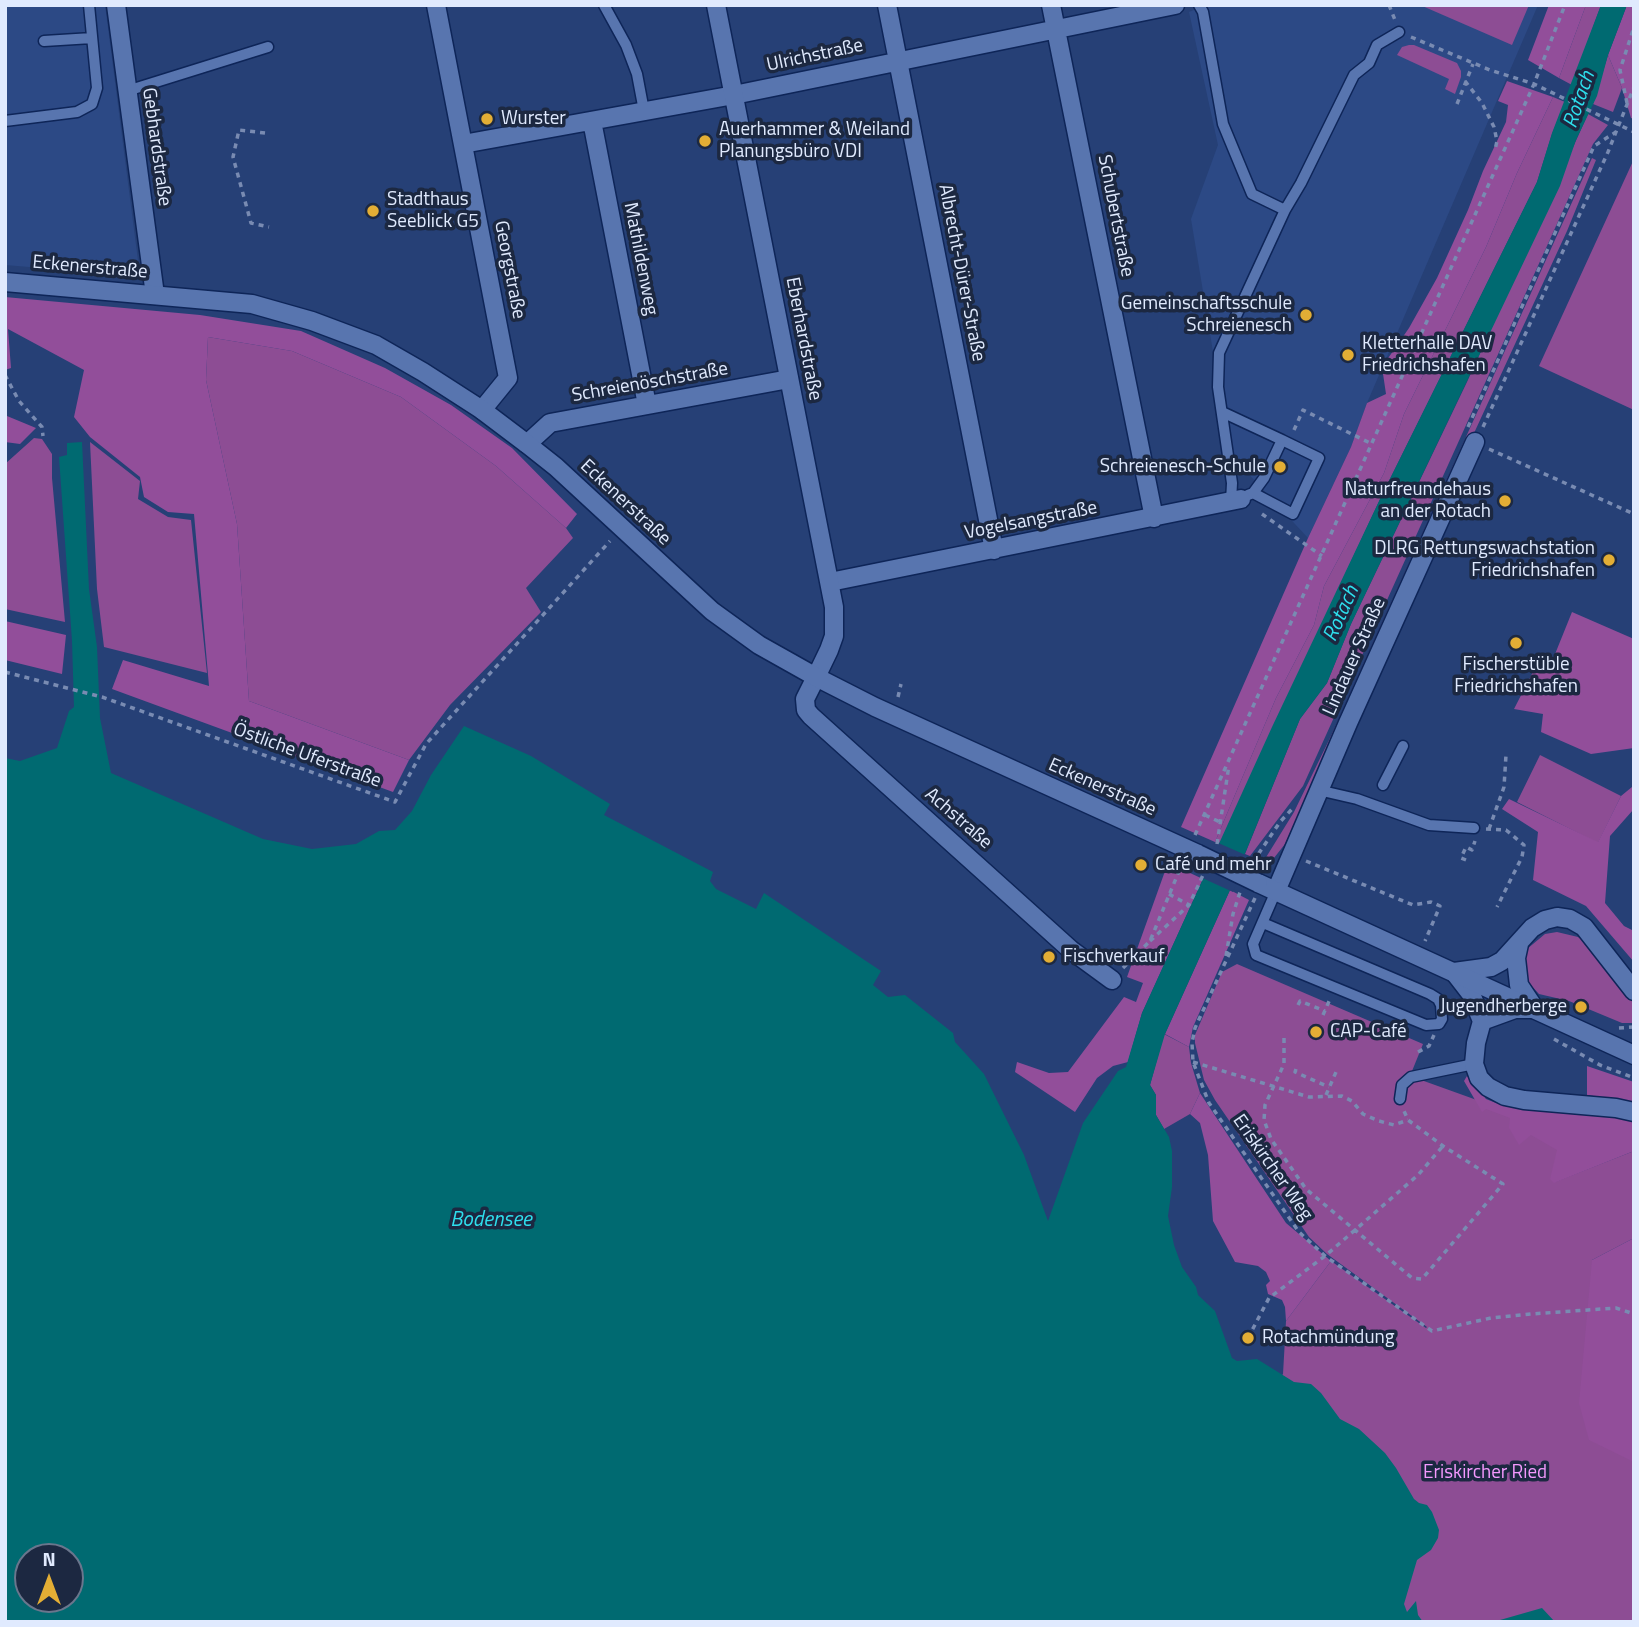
<!DOCTYPE html>
<html>
<head>
<meta charset="utf-8">
<style>
	body { margin:0 }
	#map { position:relative; width:1639px; height:1627px; overflow:hidden; background:#264076; font-family:"Titillium Web",sans-serif }
	canvas { display:block }
	.frame { position:absolute; inset:0; border:7px solid #e0eafe; pointer-events:none }
	.north { position:absolute; left:14px; top:1543px; width:70px; height:70px; box-sizing:border-box; background:#1c2841; border:2px solid #6a768d; border-radius:50%; rotate:0deg; font-size:19px; font-weight:700; line-height:28px; text-align:center; color:#e0eafe }
	.north::after { content:''; display:block; margin:auto; width:24px; height:32px; background:#e3ae35; clip-path:polygon(50% 0,100% 100%,50% 72%,0 100%) }
</style>
</head>
<body>
<div id="map">
<canvas width="1639" height="1627"></canvas>
<div class="frame"></div>
<div class="north">N</div>
</div>
<script>
const ctx = document.querySelector('canvas').getContext('2d');
ctx.lineJoin = 'round';
function paint(path, color) { ctx.fillStyle = color; ctx.fill(path, 'evenodd'); }
const shape = rows => new Path2D(rows.map(r => 'M' + r).join(''));
function trace(path, color, width, dash) { ctx.strokeStyle = color; ctx.lineWidth = width; ctx.lineCap = dash ? 'butt' : 'round'; ctx.setLineDash(dash || []); ctx.stroke(path); }
function write(font, color, halo, rows, align = 'center') {
  ctx.font = font + ' "Titillium Web",sans-serif'; ctx.lineWidth = 7; ctx.setLineDash([]); ctx.textBaseline = 'middle'; ctx.strokeStyle = halo; ctx.fillStyle = color; for (const [text, x, y, turn = 0] of rows) {
    ctx.save(); ctx.translate(x, y); ctx.rotate((+turn || 0) * Math.PI / 180); ctx.textAlign = isNaN(turn) ? turn : align; if (halo) ctx.strokeText(text, 0, 0); ctx.fillText(text, 0, 0); ctx.restore();
  }
}
paint(shape([
	[5,5,105,5,140,276,5,265],
	[1205,5,1538,5,1367,403,1351,447,1308,538,1230,454,1191,219,1218,145,1189,12]
]), '#2c4985');
paint(shape([
	[1420,5,1529,5,1512,45],
	[1586,5,1601,5,1572,85,1559,78],
	[1409,45,1414,45,1457,63,1461,71,1461,77,1455,94,1445,89,1449,79,1397,55,1402,47],
	[1608,55,1622,88,1613,112,1593,104],
	[1553,97,1565,102,1552,134,1537,182,1381,497,1220,843,1215,842,1276,698,1314,625,1324,586,1384,473,1404,414,1486,247,1517,173],
	[1588,114,1608,125,1593,144,1303,786,1250,856,1245,854,1300,719,1327,683,1351,624,1467,382],
	[1592,158,1596,160,1567,231,1285,844,1270,863,1265,859,1294,812,1330,738],
	[1634,159,1634,410,1539,366],
	[208,337,292,351,401,397,496,466,566,528,573,538,526,588,541,612,450,705,409,760,249,701,237,524,206,380],
	[34,438,42,439,52,454,52,478,65,622,5,609,5,464],
	[90,442,140,481,138,499,168,517,191,520,207,673,104,647,97,589],
	[1540,755,1621,796,1598,843,1517,802],
	[1557,932,1578,937,1587,944,1634,1000,1634,1023,1622,1023,1569,1001,1539,994,1527,981,1524,958,1527,949,1545,934],
	[1237,964,1423,1044,1410,1076,1499,1108,1602,1117,1555,1182,1634,1151,1634,1238,1592,1260,1634,1292,1634,1622,1094,1622,1283,1374,1286,1321,1331,1261,1426,1328,1427,1327,1327,1254,1309,1237,1215,1100,1204,1080,1195,1043,1195,1035,1222,972],
	[1164,1034,1189,1047,1191,1063,1200,1093,1190,1114,1164,1129,1156,1115,1156,1095,1150,1085]
]), '#8d4d94');
paint(shape([
	[1549,5,1586,5,1559,78,1528,60],
	[1627,5,1634,5,1634,119,1631,118,1622,88,1608,55],
	[1507,81,1553,97,1517,173,1486,247,1404,414,1384,473,1324,586,1314,625,1276,698,1215,842,1181,827,1308,538,1351,447,1367,403,1386,394,1382,367,1409,328,1437,278,1468,210,1483,171,1506,122,1508,105,1498,101],
	[5,297,200,315,301,331,385,368,451,405,512,448,577,514,566,528,496,466,401,397,292,351,208,337,206,380,237,524,249,701,409,760,393,792,112,689,123,660,209,686,194,514,168,512,144,497,140,477,90,437,74,417,84,370,8,329,11,368,5,370],
	[5,415,7,416,36,428,20,444,5,442],
	[1572,612,1634,639,1634,748,1591,754,1541,732,1543,714,1514,709,1536,666,1549,669],
	[5,621,66,635,62,674,5,660],
	[1632,787,1633,810,1610,836,1605,903,1624,926,1634,931,1634,962,1586,906,1533,880,1538,832,1502,809,1509,799,1598,842,1621,796],
	[1169,860,1191,870,1190,873,1203,879,1142,1013,1128,1062,1113,1066,1097,1078,1075,1112,1015,1072,1017,1062,1049,1073,1068,1072,1124,997,1136,1002,1143,983,1127,977],
	[1230,890,1249,900,1193,1027,1189,1047,1165,1034],
	[1587,1066,1634,1082,1634,1102,1587,1095],
	[1467,1076,1486,1099,1501,1105,1523,1108,1560,1109,1634,1119,1634,1151,1554,1183,1550,1179,1557,1150,1531,1135,1519,1145,1509,1128,1510,1118,1486,1109,1482,1112,1464,1081],
	[1200,1093,1286,1223,1331,1261,1286,1321,1285,1307,1282,1300,1268,1294,1266,1285,1270,1281,1266,1272,1258,1266,1235,1262,1213,1221,1208,1155,1200,1123,1190,1114],
	[1634,1238,1634,1462,1589,1440,1579,1403,1592,1260]
]), '#924e9a');
paint(shape([
	[1601,5,1627,5,1608,55,1597,96,1576,140,1560,186,1351,624,1327,683,1300,719,1230,890,1165,1034,1150,1085,1156,1095,1156,1115,1169,1137,1172,1151,1172,1187,1168,1216,1174,1245,1182,1267,1196,1287,1198,1295,1215,1311,1232,1358,1237,1361,1257,1359,1294,1382,1311,1384,1321,1393,1340,1419,1359,1429,1385,1453,1396,1468,1414,1499,1419,1503,1427,1505,1432,1512,1439,1530,1438,1538,1431,1550,1417,1560,1404,1604,1407,1612,1416,1601,1418,1615,1423,1622,5,1622,5,758,20,761,57,748,69,711,74,707,72,641,59,457,67,455,67,443,82,442,89,589,97,647,100,718,111,773,263,839,312,849,356,844,379,831,395,830,412,811,431,775,464,726,531,756,610,804,604,815,713,872,710,881,716,889,756,909,764,893,881,971,873,985,888,997,905,995,953,1033,955,1042,984,1074,1024,1155,1048,1221,1083,1123,1118,1071,1126,1067,1142,1013,1272,727,1381,497,1537,182,1552,133],
	[28,1557,70,1557,70,1599,28,1599],
	[1542,1608,1555,1622,1490,1622,1500,1620]
]), '#006a71');
paint(shape([
	[1216,842,1248,856,1233,892,1200,877]
]), '#264076');
const service = shape([
	[604,5,626,45,637,74,644,111],
	[1199,5,1203,12,1223,124,1252,194,1285,210,1219,353,1218,387,1232,483,1231,502],
	[44,41,92,38],
	[127,91,268,47],
	[5,121,77,112,92,104,97,88,89,5],
	[1285,210,1301,183,1354,75,1369,63,1377,45,1399,32],
	[1222,412,1282,440,1264,478,1253,493,1248,495],
	[1253,493,1293,514,1319,458,1282,440],
	[1383,785,1403,746],
	[1318,790,1357,799,1429,825,1474,828],
	[1263,923,1430,994,1438,999,1441,1005,1442,1019,1439,1024,1426,1025,1256,955,1253,944,1276,891],
	[1400,1099,1402,1085,1411,1077,1474,1064]
]);
const minor = shape([
	[116,5,155,295],
	[436,5,508,378,482,410],
	[887,5,994,550],
	[1051,5,1154,518],
	[592,121,647,405],
	[463,144,734,95,1175,5],
	[527,444,550,423,789,379],
	[830,582,1241,499],
	[816,677,805,699,806,710,811,716,1071,950,1112,980],
	[1276,891,1348,723,1475,442],
	[1519,944,1516,958,1519,985,1535,1009],
	[1454,972,1471,994,1482,1021,1476,1043,1474,1064,1479,1078,1488,1087,1505,1096,1524,1100,1616,1108,1634,1112],
	[1454,972,1491,967,1502,961,1532,928,1545,920,1557,917,1570,919,1584,927,1634,991],
	[1482,1021,1515,1009,1535,1009]
]);
const tertiary = shape([
	[716,5,834,607,834,636,829,650,816,677]
]);
const secondary = shape([
	[5,282,252,304,312,321,376,345,423,372,482,410,527,444,556,467,712,611,759,645,816,677,875,707,1198,854],
	[1258,883,1634,1055]
]);
trace(service, '#0e2558', 13);
trace(minor, '#0e2558', 21);
trace(tertiary, '#0e2558', 21);
trace(secondary, '#0e2558', 21);
trace(shape([
	[1389,5,1395,20],
	[1411,37,1490,70,1534,84,1634,132],
	[1465,81,1482,103,1494,127,1497,141,1495,150],
	[1627,103,1620,70,1634,27],
	[1457,104,1473,64],
	[265,133,239,130,233,157,251,223,269,227],
	[5,375,19,401,42,427,43,436],
	[1468,427,1594,146,1616,132],
	[1483,427,1608,152,1634,87],
	[1294,430,1303,410,1372,444],
	[1489,449,1634,514],
	[1262,514,1322,556],
	[5,672,102,697,395,802,426,744,610,541],
	[898,697,901,684],
	[1205,815,1222,823],
	[1486,829,1506,830,1524,845,1522,857,1497,907],
	[1489,829,1504,787,1506,755],
	[1195,835,1534,84,1565,5],
	[1217,844,1229,765],
	[1466,860,1461,858,1466,847,1472,850,1475,841],
	[1306,861,1413,905,1431,902,1440,906,1425,941],
	[1253,862,1280,822,1292,809],
	[1169,894,1189,905],
	[1255,898,1195,1028,1192,1043,1193,1062,1209,1103,1299,1232,1325,1256,1432,1331,1491,1318,1531,1314,1616,1308,1634,1314],
	[1150,941,1189,905,1204,873],
	[1226,956,1233,914,1240,892],
	[1123,968,1150,941,1182,864],
	[1298,1005,1300,1001,1325,1011],
	[1323,1015,1330,999],
	[1619,1028,1634,1027],
	[1284,1038,1284,1064,1265,1105,1264,1120,1271,1139,1306,1189,1412,1278,1422,1279,1503,1184,1443,1146,1408,1120,1404,1111],
	[1554,1039,1600,1065,1634,1078],
	[1418,1052,1429,1046,1434,1035],
	[1193,1062,1309,1097,1342,1096,1352,1101,1363,1114,1379,1121,1394,1125,1408,1120],
	[1296,1069,1295,1072,1329,1087],
	[1326,1095,1336,1072],
	[1248,1338,1269,1298,1325,1256,1355,1230,1418,1175,1443,1146]
]), '#798bb2', 3.5, [5, 5]);
trace(service, '#5875af', 10);
trace(minor, '#5875af', 18);
trace(tertiary, '#5875af', 18);
trace(secondary, '#5875af', 18);
const secondaryBridge = shape([
	[1198,854,1258,883]
]);
trace(secondaryBridge, '#0e2558', 21, []);
trace(secondaryBridge, '#5875af', 18);
for (const [x, y, r, color] of [
	[487,119,7,"#e3ae35"],
	[705,141,7,"#e3ae35"],
	[373,211,7,"#e3ae35"],
	[1306,315,7,"#e3ae35"],
	[1348,355,7,"#e3ae35"],
	[1280,467,7,"#e3ae35"],
	[1505,501,7,"#e3ae35"],
	[1609,560,7,"#e3ae35"],
	[1516,643,7,"#e3ae35"],
	[1141,865,7,"#e3ae35"],
	[1049,957,7,"#e3ae35"],
	[1581,1007,7,"#e3ae35"],
	[1316,1032,7,"#e3ae35"],
	[1248,1338,7,"#e3ae35"]
]) { const dot = new Path2D(); dot.arc(x, y, r, 0, 2 * Math.PI); ctx.fillStyle = color; ctx.fill(dot); trace(dot, '#1c2841', 2.5); }
write('19px', '#e0eafe', '#1c2841', [
	["Ulrichstraße",815,56,-12],
	["Gebhardstraße",156,147,82],
	["Schubertstraße",1115,216,79],
	["Mathildenweg",640,259,79],
	["Eckenerstraße",90,268,5],
	["Georgstraße",509,270,79],
	["Albrecht-Dürer-Straße",961,273,79],
	["Eberhardstraße",803,339,79],
	["Schreienöschstraße",650,383,-10],
	["Eckenerstraße",625,503,43],
	["Vogelsangstraße",1031,521,-11],
	["Lindauer Straße",1355,657,-66],
	["Östliche Uferstraße",307,756,20],
	["Eckenerstraße",1102,788,24],
	["Achstraße",958,819,41],
	["Eriskircher Weg",1272,1168,55]
]);
write('19px', '#e0eafe', '#1c2841', [
	["Wurster",501,119],
	["Auerhammer & Weiland",719,130],
	["Planungsbüro VDI",719,152],
	["Stadthaus",387,200],
	["Seeblick G5",387,222],
	["Gemeinschaftsschule",1292,304,"right"],
	["Schreienesch",1292,326,"right"],
	["Kletterhalle DAV",1362,344],
	["Friedrichshafen",1362,366],
	["Schreienesch-Schule",1266,467,"right"],
	["Naturfreundehaus",1491,490,"right"],
	["an der Rotach",1491,512,"right"],
	["DLRG Rettungswachstation",1595,549,"right"],
	["Friedrichshafen",1595,571,"right"],
	["Fischerstüble",1516,665,"center"],
	["Friedrichshafen",1516,687,"center"],
	["Café und mehr",1155,865],
	["Fischverkauf",1063,957],
	["Jugendherberge",1567,1007,"right"],
	["CAP-Café",1330,1032],
	["Rotachmündung",1262,1338]
], 'left');
write('19px', '#f499fe', '#1c2841', [
	["Eriskircher Ried",1485,1473]
]);
write('italic 21px', '#2edfed', '#1c2841', [
	["Rotach",1580,100,-71],
	["Rotach",1342,614,-66],
	["Bodensee",491,1221]
]);
</script>
</body>
</html>
